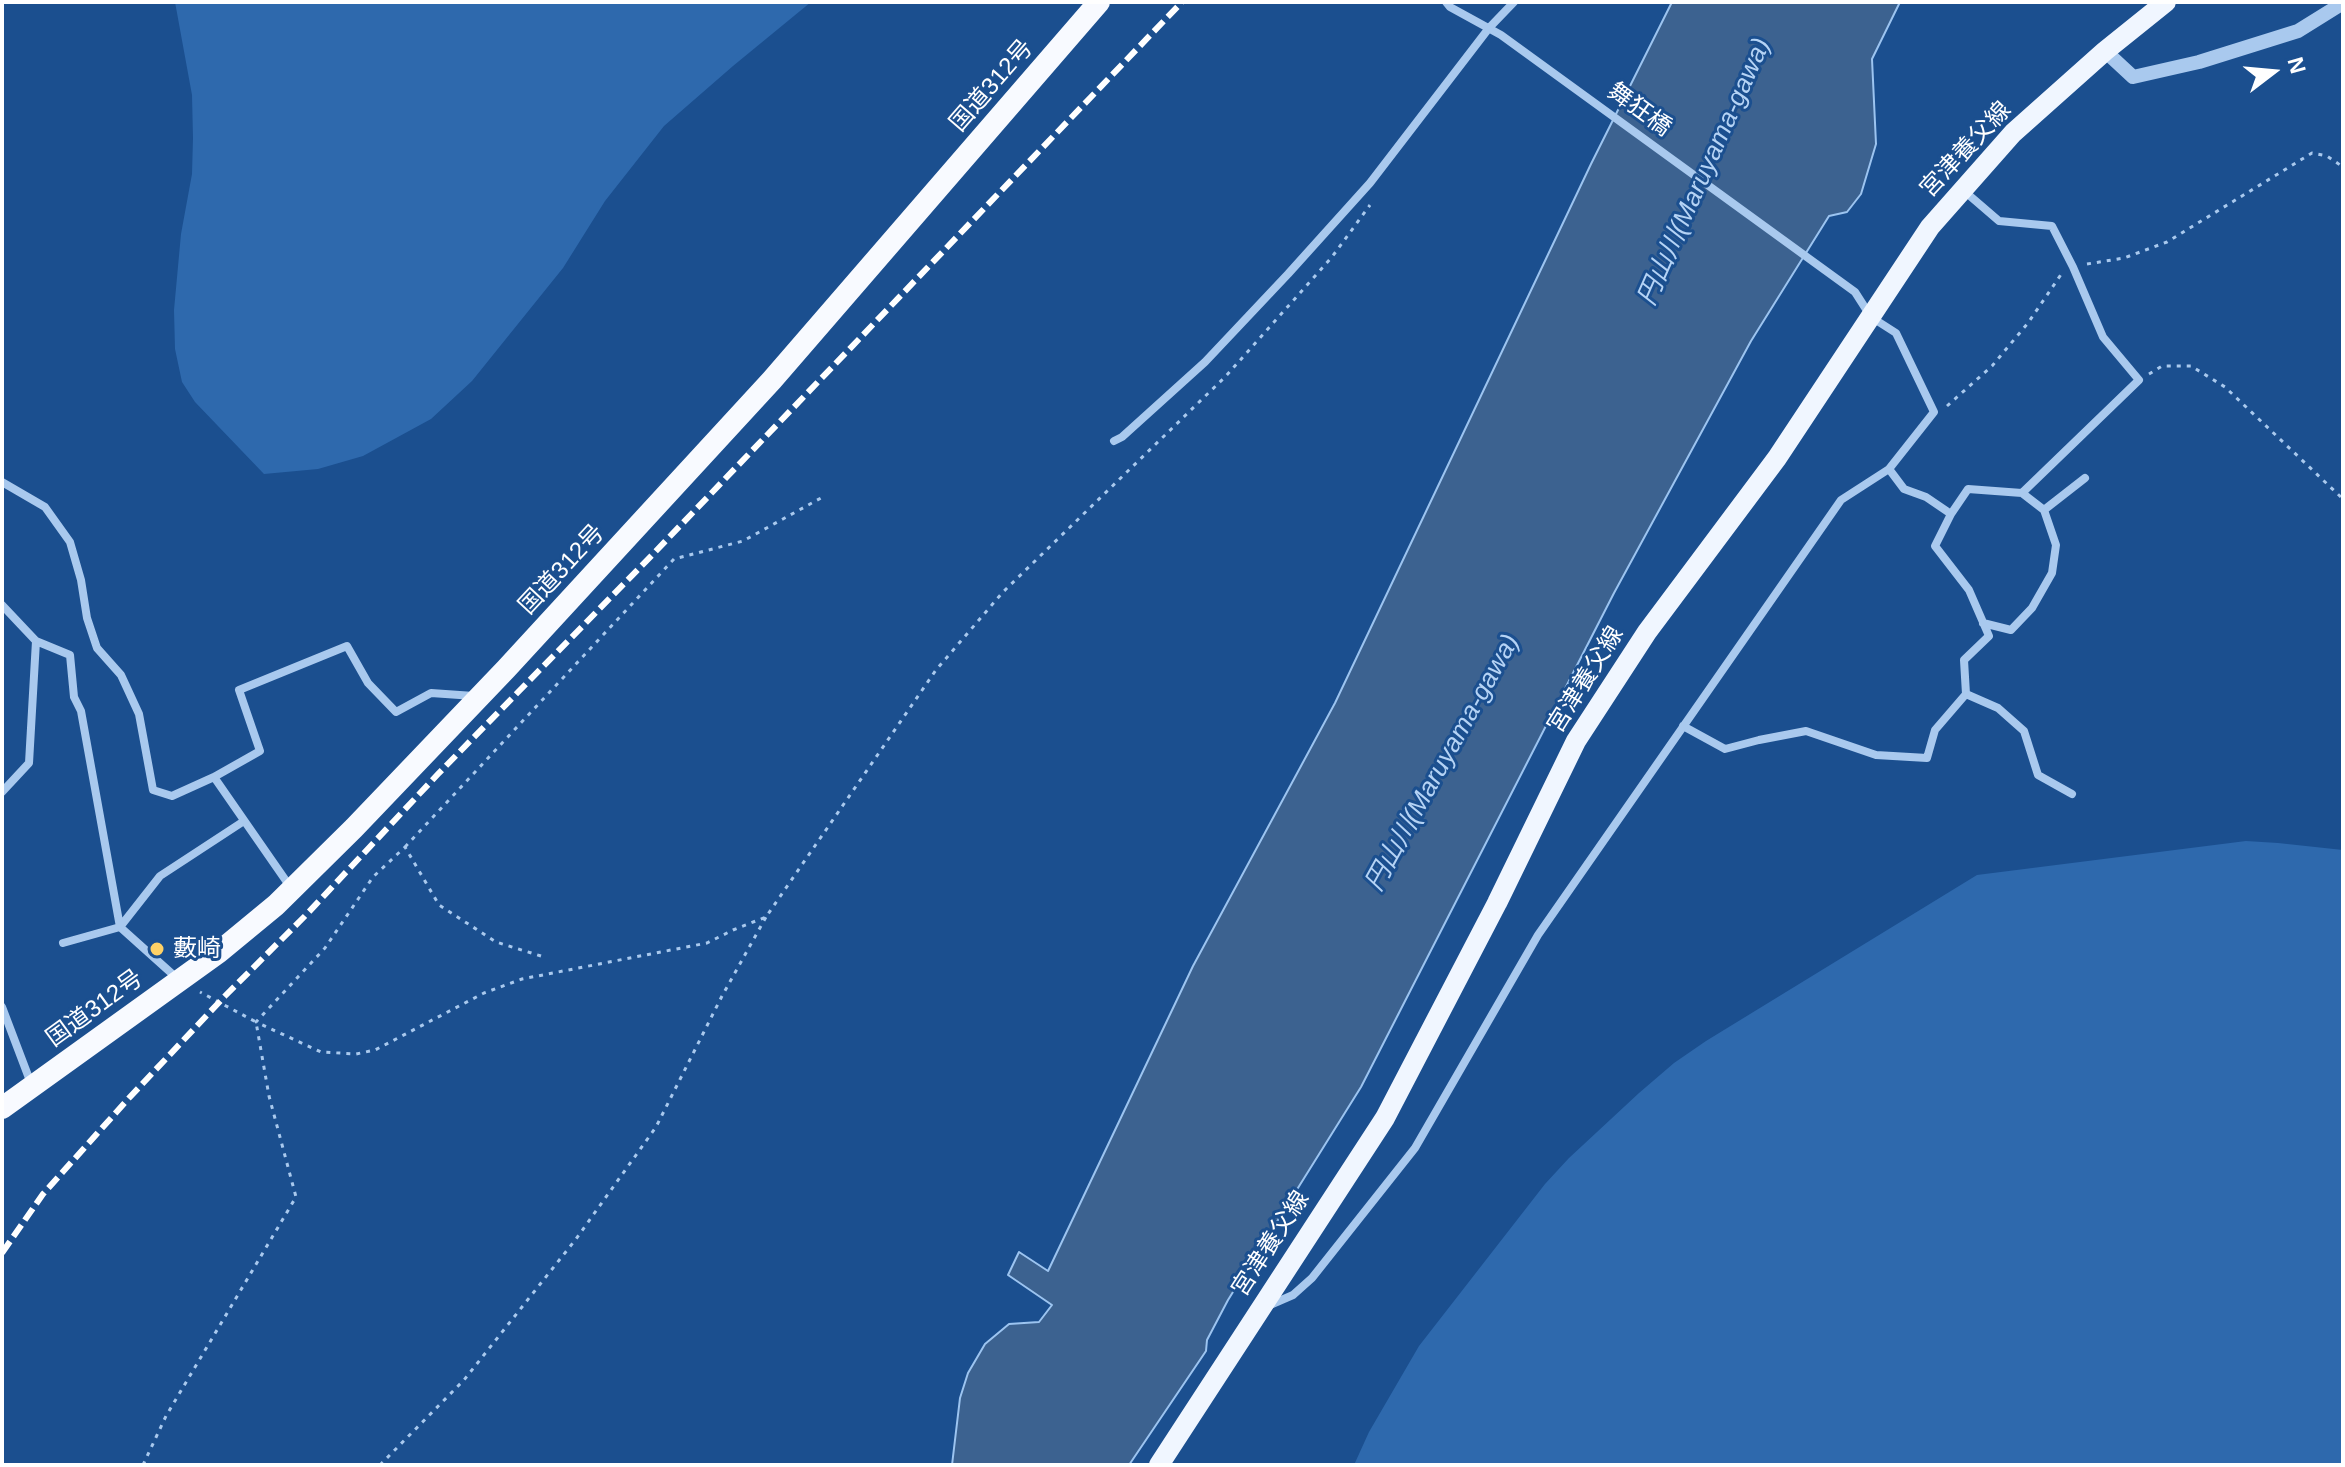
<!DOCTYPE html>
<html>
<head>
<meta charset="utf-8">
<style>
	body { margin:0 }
	#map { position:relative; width:2345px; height:1467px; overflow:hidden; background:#1b4f8f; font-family:Arial,sans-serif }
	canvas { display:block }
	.frame { position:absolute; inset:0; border:4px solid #fff; pointer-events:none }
	.north { position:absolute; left:2233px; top:32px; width:80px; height:80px; -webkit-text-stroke:6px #1b4f8f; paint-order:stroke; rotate:74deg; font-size:22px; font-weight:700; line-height:32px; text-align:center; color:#fff }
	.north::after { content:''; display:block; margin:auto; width:28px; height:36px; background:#fff; clip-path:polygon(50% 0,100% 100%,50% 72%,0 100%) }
</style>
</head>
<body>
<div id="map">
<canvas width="2345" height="1467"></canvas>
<div class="frame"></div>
<div class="north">N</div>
</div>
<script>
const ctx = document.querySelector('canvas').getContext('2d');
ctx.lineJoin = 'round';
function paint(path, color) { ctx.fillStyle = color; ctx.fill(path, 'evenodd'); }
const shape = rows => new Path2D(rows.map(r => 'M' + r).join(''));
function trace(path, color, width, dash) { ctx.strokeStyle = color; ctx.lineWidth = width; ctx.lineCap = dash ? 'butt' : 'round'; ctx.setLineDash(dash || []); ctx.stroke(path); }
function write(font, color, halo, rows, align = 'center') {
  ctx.font = font + ' Arial,"Noto Sans JP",sans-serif'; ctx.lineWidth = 6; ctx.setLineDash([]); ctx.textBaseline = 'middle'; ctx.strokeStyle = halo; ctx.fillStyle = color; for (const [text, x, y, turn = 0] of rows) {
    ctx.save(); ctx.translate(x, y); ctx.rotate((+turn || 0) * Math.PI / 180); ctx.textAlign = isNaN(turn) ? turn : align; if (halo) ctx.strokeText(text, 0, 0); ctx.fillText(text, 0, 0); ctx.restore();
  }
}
paint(shape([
	[175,2,811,2,733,66,664,126,605,201,563,268,472,381,431,419,363,456,318,469,264,474,195,402,182,382,175,349,174,310,181,234,192,174,193,138,192,95],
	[2246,841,2278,843,2343,850,2343,1465,1354,1465,1369,1432,1419,1346,1545,1184,1569,1158,1639,1093,1674,1063,1706,1041,1977,875]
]), '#2e69ad');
const water = shape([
	[1672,2,1900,2,1872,59,1876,144,1861,194,1847,212,1829,216,1751,341,1614,593,1361,1087,1228,1300,1207,1340,1206,1351,1129,1465,952,1465,960,1398,968,1373,985,1344,1009,1324,1039,1322,1052,1305,1008,1275,1019,1252,1048,1271,1193,966,1335,703,1591,164,1672,2]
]);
paint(water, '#3c6290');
trace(water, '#9cc4f0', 2);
trace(shape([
	[2087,264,2124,258,2167,242,2312,153,2327,156,2343,167],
	[2149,374,2162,366,2191,366,2225,387,2343,499],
	[1947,406,1992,366,2028,323,2062,273],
	[405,847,674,559,743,541,821,498],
	[541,956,496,942,439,905,405,847,373,877,325,948,256,1022,321,1052,356,1054,375,1050,484,993,522,979,707,943,733,930,766,917,936,670,1003,592,1226,376,1332,257,1370,205],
	[143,1465,166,1416,296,1197,269,1096,256,1022,200,992],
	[380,1465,464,1380,576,1239,656,1127,722,996,766,917]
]), '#a9c9ee', 3, [4, 6]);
trace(shape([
	[1114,441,1122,437,1205,362,1288,274,1370,183,1489,28,1514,2],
	[1889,469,1904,489,1926,497,1951,514,1968,489,2022,493,2139,380,2103,337,2073,267,2052,226,1999,221,1963,190],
	[2,482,45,507,70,542,81,580,87,618,97,648,121,675,139,714,153,790,172,796,214,777,291,888],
	[2044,510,2085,478],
	[2,605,36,641,70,655,74,697,81,711,120,927,179,980],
	[1983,623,2011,630,2032,608,2052,573,2056,545,2044,510,2022,493],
	[1966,694,1998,708,2024,731,2038,775,2072,794],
	[1683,726,1725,749,1759,740,1806,731,1876,755,1927,758,1935,730,1966,694,1964,660,1989,636,1969,590,1935,546,1951,514],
	[214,777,260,751,239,690,347,646,368,683,396,712,431,693,474,696],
	[2,792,29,763,36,641],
	[63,943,120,927,160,876,244,821],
	[2,1007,32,1086],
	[1270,1305,1293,1295,1312,1278,1415,1148,1538,935,1841,500,1889,469,1934,412,1896,333,1871,317,1855,292,1501,35,1450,7,1446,2]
]), '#a9c9ee', 8);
trace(shape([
	[2105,51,2133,77,2199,62,2298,31,2343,3]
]), '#a9c9ee', 14);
trace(shape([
	[1159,1465,1385,1118,1497,903,1576,741,1647,632,1777,458,1930,227,2013,133,2105,51,2166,2]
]), '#f0f6ff', 20);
trace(shape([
	[2,1108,219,952,276,905,354,828,506,669,772,380,1099,2]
]), '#f8faff', 22);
trace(shape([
	[2,1253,43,1194,129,1098,225,996,305,916,438,774,655,552,1182,2]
]), '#fff', 6, [14, 6]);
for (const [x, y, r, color] of [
	[157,949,8,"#ffd166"]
]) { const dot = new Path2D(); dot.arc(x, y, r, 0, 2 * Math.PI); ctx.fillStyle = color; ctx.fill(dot); trace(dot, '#1b4f8f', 3); }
write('24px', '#fff', '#1b4f8f', [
	["国道312号",992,86,-49],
	["舞狂橋",1639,110,36],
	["宮津養父線",1966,150,-47],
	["国道312号",562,570,-47],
	["宮津養父線",1586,680,-58],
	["国道312号",95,1009,-36],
	["宮津養父線",1271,1244,-57]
]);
write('24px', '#fff', '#1b4f8f', [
	["藪崎",173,949]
], 'left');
write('italic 26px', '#b5d3f5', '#1b4f8f', [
	["円山川(Maruyama-gawa)",1705,172,-66],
	["円山川(Maruyama-gawa)",1443,763,-61]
]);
</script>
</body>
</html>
